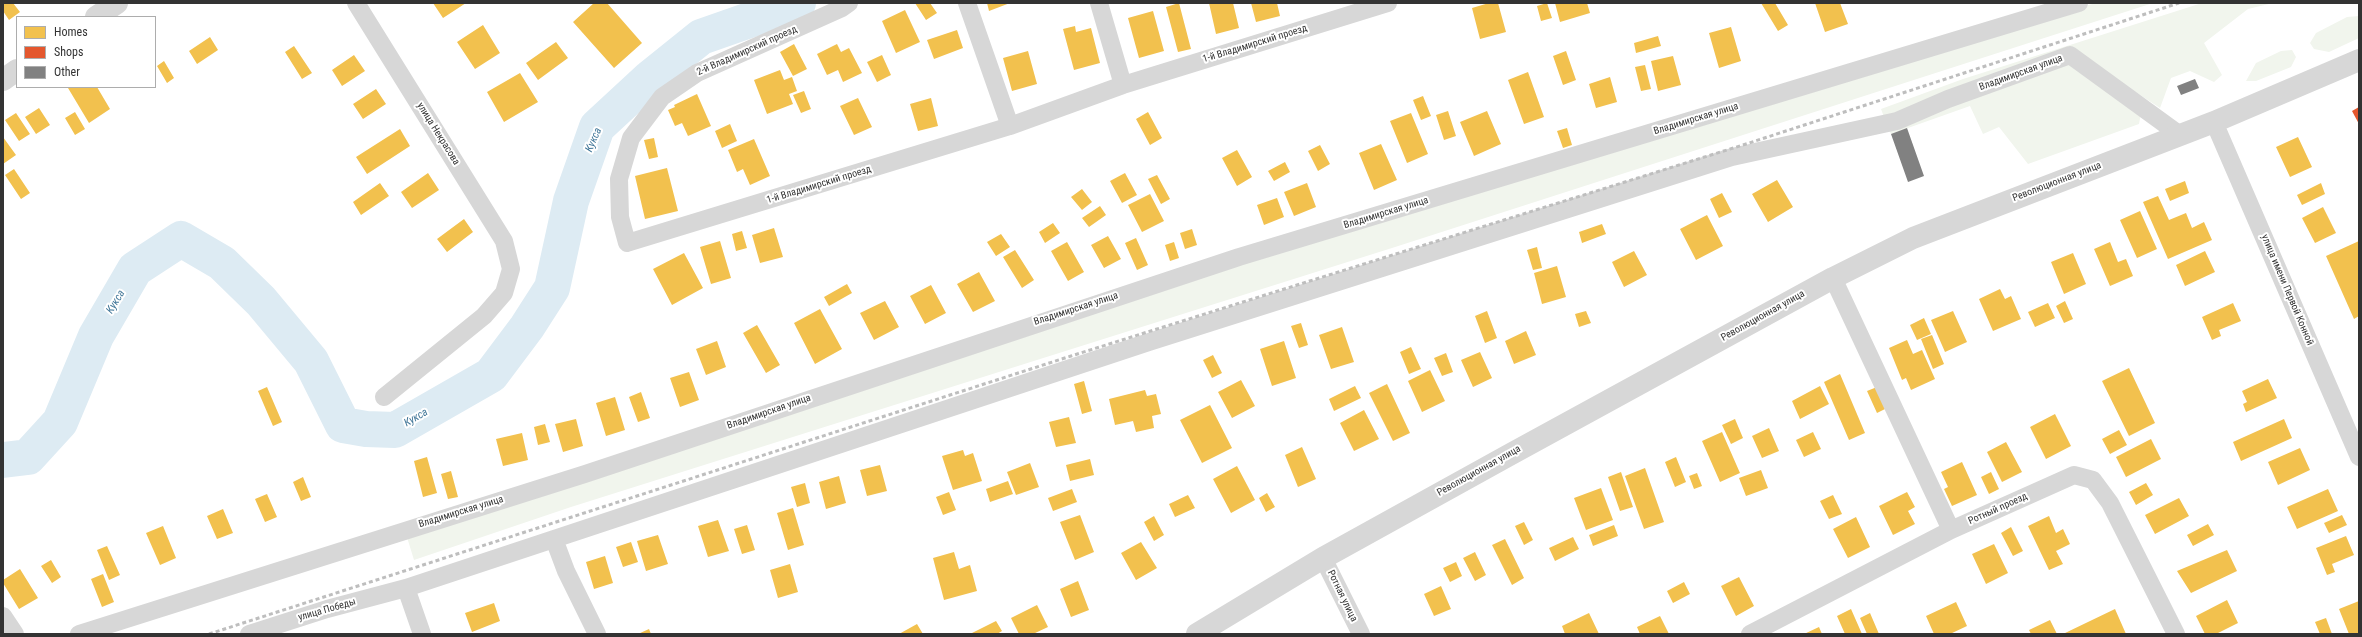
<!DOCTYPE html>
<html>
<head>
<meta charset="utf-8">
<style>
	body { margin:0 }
	#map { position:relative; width:2362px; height:637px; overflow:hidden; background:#fff; font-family:"Roboto Condensed",sans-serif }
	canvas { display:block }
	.frame { position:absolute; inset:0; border:4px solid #333; pointer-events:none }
	.legend { position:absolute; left:16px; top:16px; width:140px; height:72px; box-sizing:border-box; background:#fff; border:1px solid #adadad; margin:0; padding:5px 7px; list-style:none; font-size:12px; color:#333 }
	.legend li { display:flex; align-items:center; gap:8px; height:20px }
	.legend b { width:20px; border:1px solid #adadad }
</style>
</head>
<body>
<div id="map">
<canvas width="2362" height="637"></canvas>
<div class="frame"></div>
<ul class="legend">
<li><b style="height:11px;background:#f2c14e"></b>Homes</li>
<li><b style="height:11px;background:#e4572e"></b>Shops</li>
<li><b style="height:11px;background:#818181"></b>Other</li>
</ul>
</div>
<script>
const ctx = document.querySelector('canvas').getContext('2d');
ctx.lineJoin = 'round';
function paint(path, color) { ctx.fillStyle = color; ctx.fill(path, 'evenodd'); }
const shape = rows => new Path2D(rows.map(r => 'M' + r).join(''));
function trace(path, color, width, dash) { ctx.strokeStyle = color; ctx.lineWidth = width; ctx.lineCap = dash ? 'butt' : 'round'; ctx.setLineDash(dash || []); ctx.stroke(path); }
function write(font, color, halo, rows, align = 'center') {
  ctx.font = font + ' "Roboto Condensed",sans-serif'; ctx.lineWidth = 4; ctx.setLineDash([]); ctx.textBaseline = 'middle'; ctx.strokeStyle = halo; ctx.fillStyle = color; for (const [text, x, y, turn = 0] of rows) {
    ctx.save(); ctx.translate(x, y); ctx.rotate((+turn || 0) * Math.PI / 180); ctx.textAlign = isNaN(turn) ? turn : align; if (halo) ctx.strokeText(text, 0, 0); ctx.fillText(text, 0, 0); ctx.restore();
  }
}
paint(shape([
	[2096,3,2153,3,1392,248,571,507,414,560,406,534,1204,274,2016,25],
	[2202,3,2273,3,2248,9,2204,43,2222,75,2214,82,2190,71,2171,78,2160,108,2073,51,1884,117,1881,109,1963,79],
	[2359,16,2359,38,2329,52,2314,49,2310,43,2316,33,2347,17],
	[2292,50,2296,57,2291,67,2256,81,2246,81,2256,63,2281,51],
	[2071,59,2141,113,2139,124,2028,164,1999,127,1983,134,1970,106,1891,134,1887,127]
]), '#f1f5ed');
paint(shape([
	[3,3,13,3,20,12,9,20,3,11],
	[433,3,466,3,443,18],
	[594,3,607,3,642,43,614,68,573,22],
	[915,3,930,3,937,13,926,20],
	[987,3,1010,3,989,11],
	[1179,3,1191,49,1178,52,1166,7],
	[1209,3,1233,3,1239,28,1216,34],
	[1251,3,1277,3,1280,16,1256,22],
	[1489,3,1498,3,1506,32,1480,39,1472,8],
	[1547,3,1552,18,1541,21,1537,6],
	[1555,3,1587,3,1590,13,1560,22],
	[1761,3,1775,3,1788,25,1778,31],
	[1815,3,1840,3,1848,24,1825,32],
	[905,10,920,42,896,53,882,21],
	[1153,11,1164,51,1139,58,1128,18],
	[483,25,500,53,475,69,457,42],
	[1075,26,1076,32,1091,28,1100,63,1074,70,1063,29],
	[1731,27,1741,61,1719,68,1709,33],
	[957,30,963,48,934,59,927,40],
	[1658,36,1661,46,1636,53,1634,43],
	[210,37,218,50,197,64,189,51],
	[556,42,568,58,538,80,526,63],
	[794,44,807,69,793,76,780,52],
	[837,44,841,52,849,48,862,73,843,82,838,70,827,75,817,54],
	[294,46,312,73,302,79,285,52],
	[1028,51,1037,84,1012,91,1003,58],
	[1566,51,1576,80,1563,85,1553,56],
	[354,55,365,71,342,86,332,70],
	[882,55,891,75,877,82,867,62],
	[1673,56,1681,85,1658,91,1651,61],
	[164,61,174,78,167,83,157,66],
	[1645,65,1651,89,1641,91,1635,67],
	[780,70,784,80,792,77,797,91,789,94,793,104,767,114,754,80],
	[1528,72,1544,117,1524,124,1508,80],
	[520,73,538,102,504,122,487,92],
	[1610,77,1617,102,1596,108,1589,84],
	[69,87,97,87,110,109,89,123,68,88],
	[376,89,386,104,363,119,353,104],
	[804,91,811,109,801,113,793,95],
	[697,94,711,126,688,136,682,123,675,126,668,110,675,107,674,105],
	[1423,96,1431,116,1421,120,1413,100],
	[858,98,872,127,854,135,840,106],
	[931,98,938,126,918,131,910,104],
	[39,108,50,125,36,134,25,117],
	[1448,111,1456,136,1444,140,1436,115],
	[1487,111,1501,144,1474,156,1460,122],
	[75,112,85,129,75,135,65,118],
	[1148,112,1162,138,1150,145,1136,119],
	[16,113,30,134,19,141,5,120],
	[1411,113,1428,154,1407,163,1390,121],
	[730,124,737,141,722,148,715,131],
	[1567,128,1572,145,1563,148,1557,131],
	[400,129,410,146,367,174,356,157],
	[3,137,16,155,3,164],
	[2298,137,2312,167,2290,177,2276,147],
	[654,138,658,157,649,159,644,140],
	[754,139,770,176,750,185,743,169,737,172,728,150],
	[1381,144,1397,180,1374,190,1359,153],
	[1320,145,1330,164,1318,171,1308,151],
	[1237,150,1252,177,1237,186,1222,158],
	[1285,162,1290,172,1274,181,1268,171],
	[667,168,678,211,645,219,635,176],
	[14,169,30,193,21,199,5,175],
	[428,173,439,190,412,208,401,192],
	[1125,173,1137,195,1122,203,1110,181],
	[1157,175,1170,199,1161,204,1148,179],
	[1777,180,1793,207,1768,222,1752,194],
	[2185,181,2189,193,2170,201,2165,189],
	[380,183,389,196,361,215,353,202],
	[1307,183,1316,207,1294,216,1284,192],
	[2321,183,2325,194,2302,205,2297,195],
	[1082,189,1092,202,1082,210,1071,197],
	[1722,193,1732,212,1719,218,1710,199],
	[1150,194,1164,221,1142,232,1128,205],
	[2158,196,2169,220,2186,213,2192,228,2204,222,2212,240,2168,259,2143,202],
	[1277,198,1284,217,1264,225,1257,205],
	[1100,206,1106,215,1089,227,1082,218],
	[2323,207,2336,233,2315,243,2302,218],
	[2140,211,2157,249,2137,258,2120,220],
	[1707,215,1723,246,1696,260,1680,229],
	[464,219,473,232,447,252,437,239],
	[1053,223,1060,233,1045,243,1039,232],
	[1602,224,1606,234,1582,243,1579,232],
	[774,228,783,257,760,263,752,235],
	[1192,229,1197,245,1185,249,1180,233],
	[742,231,747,248,736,251,732,234],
	[1001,234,1010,247,996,256,987,242],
	[1108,236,1121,259,1104,268,1091,245],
	[1136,238,1148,265,1137,270,1125,243],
	[720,241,731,278,711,284,700,247],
	[2359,241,2359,316,2354,319,2326,256],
	[1067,242,1084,272,1068,281,1051,251],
	[1174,242,1179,258,1170,261,1165,245],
	[2110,242,2118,262,2126,259,2133,276,2110,286,2094,249],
	[1537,247,1542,268,1533,270,1527,250],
	[1015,250,1034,280,1022,288,1003,257],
	[1634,251,1647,275,1624,287,1612,262],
	[2205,251,2215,272,2185,286,2176,265],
	[684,253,703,288,672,305,653,269],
	[2073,253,2086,284,2064,294,2051,262],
	[1557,266,1566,297,1542,304,1534,273],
	[979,272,995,301,973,312,957,284],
	[847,284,852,293,829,306,824,297],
	[931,285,946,313,925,324,910,296],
	[2000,289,2005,299,2011,296,2021,319,1993,331,1979,299],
	[885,301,899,327,874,340,860,313],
	[2065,301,2073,319,2064,323,2056,306],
	[2048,303,2055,318,2035,327,2028,312],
	[2233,303,2241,321,2219,330,2221,336,2212,340,2202,317],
	[820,309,842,349,815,364,794,323],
	[1487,311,1497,338,1485,343,1475,316],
	[1586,311,1591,323,1579,327,1575,314],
	[1953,311,1967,342,1945,352,1931,320],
	[1924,318,1931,334,1917,340,1910,325],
	[1301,323,1308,345,1299,348,1291,326],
	[757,325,780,365,766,373,743,333],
	[1342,327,1354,362,1331,369,1319,335],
	[1526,331,1536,355,1514,364,1505,341],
	[1932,335,1944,364,1933,369,1921,339],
	[1907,340,1913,354,1922,350,1935,379,1911,390,1906,378,1902,380,1889,348],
	[717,341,726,367,706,375,696,349],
	[1284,341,1296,378,1272,386,1260,349],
	[1411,347,1421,369,1409,374,1400,352],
	[1480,352,1492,378,1473,387,1461,360],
	[1446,353,1453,372,1442,376,1434,358],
	[1213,355,1222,373,1212,378,1203,360],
	[2129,368,2155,423,2129,436,2102,381],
	[1430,370,1445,401,1422,412,1408,381],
	[689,372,699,400,680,407,670,378],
	[1840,374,1865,433,1849,440,1824,382],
	[2268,379,2277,398,2246,412,2243,404,2247,402,2242,391],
	[1241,380,1255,406,1232,418,1218,392],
	[1084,381,1092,411,1082,414,1074,384],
	[1387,384,1410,433,1393,441,1369,393],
	[1355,386,1361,398,1334,411,1329,399],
	[1820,386,1829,404,1800,419,1792,401],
	[267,387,282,422,273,426,258,391],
	[1877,387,1887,408,1877,413,1867,391],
	[1145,390,1147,396,1156,394,1161,414,1152,416,1154,428,1136,432,1133,421,1115,425,1109,399],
	[641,392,650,418,638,422,629,397],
	[615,397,625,430,606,436,596,403],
	[1210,405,1232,448,1202,463,1180,420],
	[1364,410,1379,439,1354,451,1340,423],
	[2055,414,2071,446,2046,459,2030,427],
	[1069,417,1076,443,1056,447,1049,422],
	[576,419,583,446,563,452,555,424],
	[1735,419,1743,438,1731,444,1722,425],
	[2284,419,2292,438,2241,461,2233,442],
	[545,424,550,442,538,445,534,427],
	[1769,428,1779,451,1762,458,1752,436],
	[2119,430,2127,445,2110,454,2102,439],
	[1722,432,1740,473,1720,482,1702,441],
	[1813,432,1821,449,1804,457,1796,440],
	[522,433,528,460,503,466,496,439],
	[2151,439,2161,459,2126,477,2116,457],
	[2006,442,2022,472,2002,482,1987,452],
	[1302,447,1316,479,1298,487,1285,455],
	[2300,448,2310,470,2278,485,2268,462],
	[963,450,965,456,973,453,982,481,953,490,942,456],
	[427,457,437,493,423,497,414,461],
	[1676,457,1686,482,1675,487,1665,462],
	[1090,459,1094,475,1070,481,1066,465],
	[1962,462,1977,495,1952,506,1944,489,1948,487,1941,472],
	[1030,463,1039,487,1016,495,1007,472],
	[880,465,887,491,867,496,860,470],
	[1237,466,1255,500,1231,513,1213,479],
	[1645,468,1664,522,1644,529,1625,476],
	[1761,470,1768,488,1746,496,1739,478],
	[451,471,458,497,448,499,441,474],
	[1621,472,1633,507,1620,511,1608,477],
	[1991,472,1999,489,1989,494,1981,477],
	[1697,473,1702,486,1694,489,1689,476],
	[839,476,846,503,826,509,819,482],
	[303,477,311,497,301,501,293,482],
	[1008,481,1013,494,990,502,986,489],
	[805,483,810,503,797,507,791,487],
	[2146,483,2153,495,2136,505,2129,492],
	[1601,488,1613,520,1586,530,1574,498],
	[1072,489,1077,502,1053,511,1048,498],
	[2328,489,2338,511,2297,529,2287,507],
	[949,492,956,510,943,515,936,497],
	[1907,492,1915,507,1908,511,1915,524,1893,535,1879,506],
	[1267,493,1275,507,1266,512,1259,498],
	[267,494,277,517,265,522,255,499],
	[1188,495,1195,508,1175,517,1169,504],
	[1833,495,1842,514,1829,519,1820,501],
	[2179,498,2189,516,2155,534,2145,515],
	[793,508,804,545,788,550,777,513],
	[223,509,233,533,217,539,207,516],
	[1080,515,1094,552,1075,560,1060,522],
	[2342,515,2347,525,2329,533,2324,523],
	[1154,516,1164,535,1154,541,1144,522],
	[2049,516,2056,533,2063,529,2070,544,2056,551,2063,564,2049,570,2028,526],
	[1856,517,1870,547,1848,558,1833,529],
	[718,520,729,551,708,557,698,526],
	[1524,522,1533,540,1524,545,1515,526],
	[2208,524,2214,535,2193,546,2187,535],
	[747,525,755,550,742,554,734,529],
	[1614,525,1618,536,1593,546,1589,535],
	[163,526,176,558,160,565,146,533],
	[2011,527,2023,551,2013,556,2001,533],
	[658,535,668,564,646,571,637,541],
	[2346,536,2354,555,2332,564,2335,572,2327,575,2316,548],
	[1573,537,1579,549,1555,561,1549,548],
	[1505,539,1524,578,1512,585,1492,545],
	[631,542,638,562,623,567,616,547],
	[1141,542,1157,568,1136,580,1121,553],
	[1994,544,2008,573,1986,584,1972,554],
	[107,546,120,575,109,580,97,550],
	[2227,550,2237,571,2191,593,2177,571],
	[954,552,959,569,970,565,977,591,944,600,933,558],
	[1475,552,1486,575,1475,581,1463,558],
	[605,556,613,583,594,589,586,562],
	[51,560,61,577,52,583,41,566],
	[1456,562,1462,576,1450,582,1443,568],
	[790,564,798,592,778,598,770,570],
	[20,569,38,598,19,609,3,583,3,580],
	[103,574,114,602,102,607,91,579],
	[1739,577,1754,606,1736,616,1721,586],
	[1078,581,1089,610,1071,617,1060,589],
	[1684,582,1690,594,1673,603,1667,591],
	[1441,586,1451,609,1434,616,1424,594],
	[2227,600,2238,623,2216,634,2205,634,2196,616],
	[2359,601,2359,634,2349,634,2339,609],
	[1956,602,1967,626,1950,634,1934,634,1926,616],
	[494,603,500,621,472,632,465,613],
	[1037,605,1048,627,1033,634,1019,634,1011,618],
	[1851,609,1862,634,1845,634,1837,616],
	[2115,609,2126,634,2063,634],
	[1589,613,1599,634,1565,634,1562,626],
	[1870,613,1879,634,1867,634,1860,618],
	[1660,616,1669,634,1640,634,1637,627],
	[2326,618,2332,634,2320,634,2315,622],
	[2050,620,2057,634,2031,634,2029,630],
	[996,621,1002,631,997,634,970,634],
	[917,624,923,634,899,634],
	[1819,627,1822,634,1804,634],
	[649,629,651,634,638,634]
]), '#f2c14e');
paint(shape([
	[2359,107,2359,124,2352,111]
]), '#e4572e');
trace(shape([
	[3,460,28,457,60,422,96,336,135,269,181,239,222,263,261,301,311,361,343,425,366,429,395,430,491,375,527,327,552,288,571,201,597,127,650,78,701,37,798,3]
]), '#ddebf3', 36);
paint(shape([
	[2195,79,2199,88,2181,95,2177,86],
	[1907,128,1924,176,1908,182,1891,134]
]), '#818181');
trace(shape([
	[356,3,504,241,511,269,504,293,484,316,384,397],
	[849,3,842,8,697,73,662,97,631,138,619,179,620,217,627,243,1010,126,1123,85,1388,3],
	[967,3,1010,126],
	[1099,3,1123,85],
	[2214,122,2359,457],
	[1833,278,1951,530],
	[554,539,566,571,597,634],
	[1323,558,1361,634],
	[406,588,422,634],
	[3,616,15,634],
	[79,634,585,474,1239,257,2079,3],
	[249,634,327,609,406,588,1149,342,1732,157,1897,121,1948,99,2070,55,2180,135],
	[1750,634,1951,530,2074,475,2093,480,2110,503,2176,634]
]), '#d7d7d7', 18);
trace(shape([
	[96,17,117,3],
	[3,80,17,70],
	[1197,634,1323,558,1511,454,1833,278,1913,238,2214,122,2359,60]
]), '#d7d7d7', 22);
trace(shape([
	[209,634,1071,356,1746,144,2179,3]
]), '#bebebe', 3, [4, 3]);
write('10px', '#333', '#fff', [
	["1-й Владимирский проезд",1255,44,-17],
	["2-й Владимирский проезд",747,51,-24],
	["Владимирская улица",2021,73,-20],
	["Владимирская улица",1696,119,-17],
	["улица Некрасова",438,134,58],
	["Революционная улица",2057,182,-21],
	["1-й Владимирский проезд",819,185,-17],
	["Владимирская улица",1386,213,-17],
	["улица имени Первой Конной",2287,290,67],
	["Владимирская улица",1076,309,-18],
	["Революционная улица",1763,316,-29],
	["Владимирская улица",769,412,-19],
	["Революционная улица",1479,471,-29],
	["Ротный проезд",1998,509,-24],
	["Владимирская улица",461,512,-17],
	["Ротная улица",1342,596,64],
	["улица Победы",327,610,-16]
]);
write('italic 11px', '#3f7597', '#fff', [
	["Кукса",594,140,-67],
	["Кукса",116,302,-59],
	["Кукса",416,418,-30]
]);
</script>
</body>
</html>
